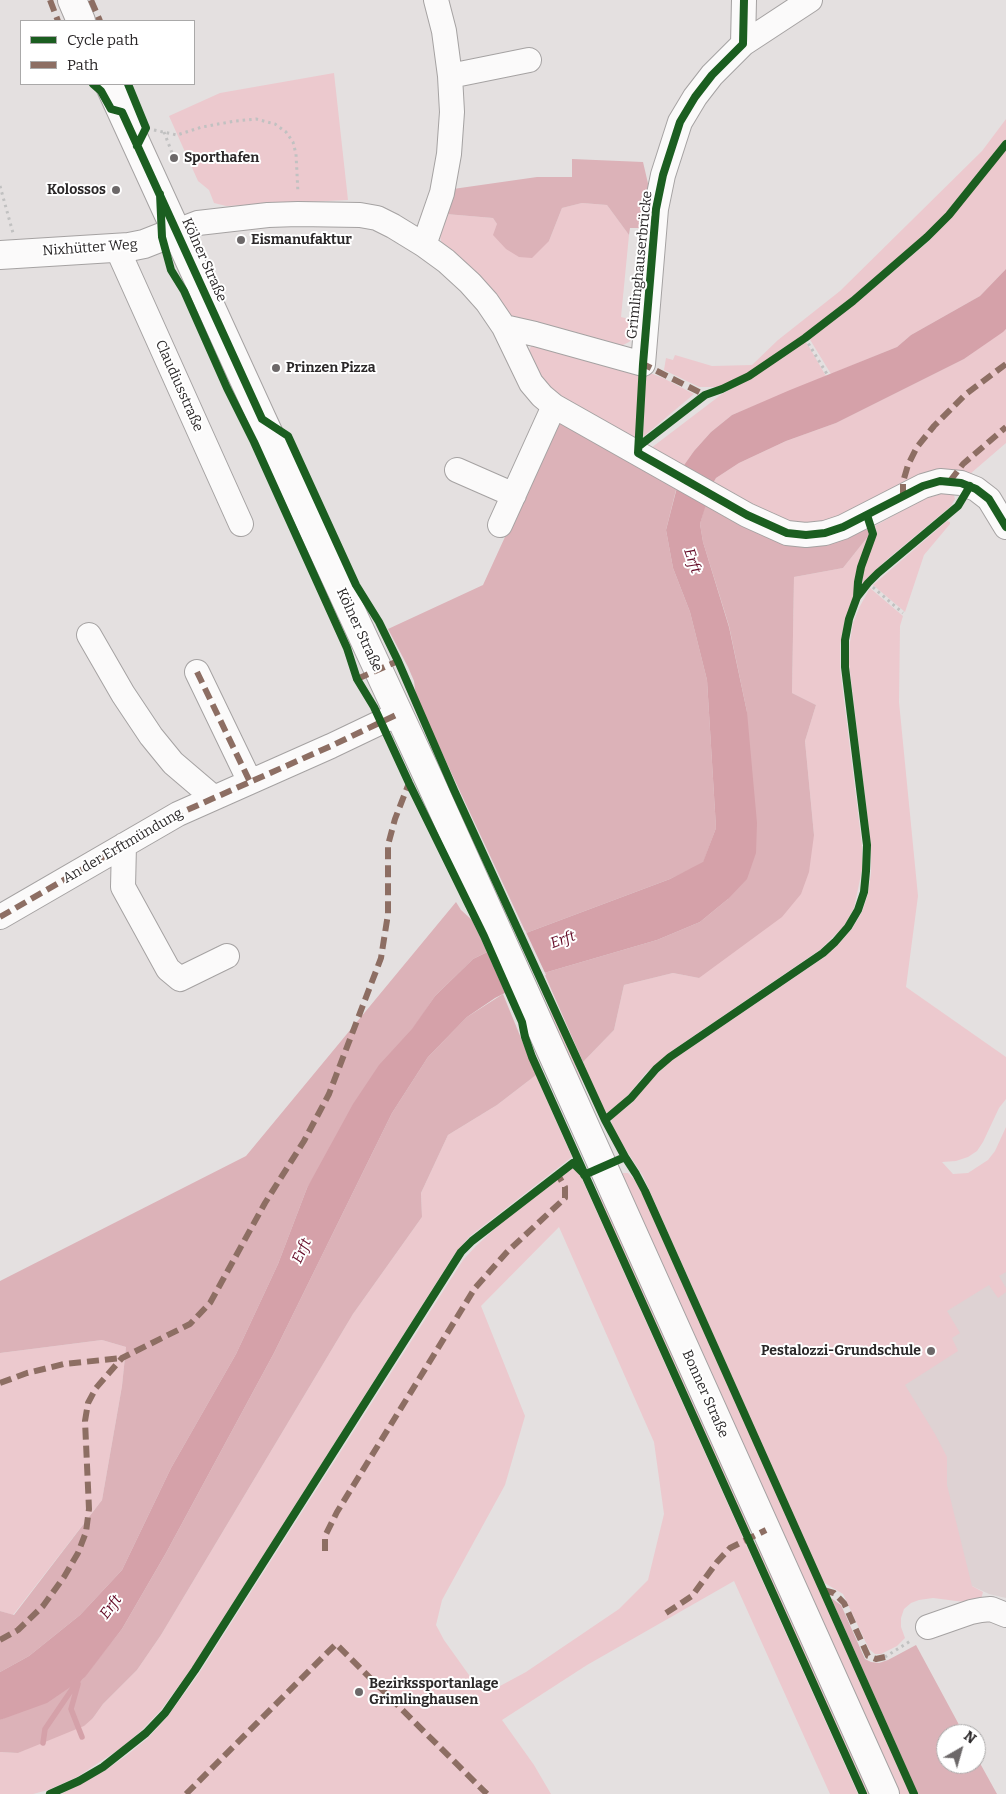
<!DOCTYPE html>
<html>
<head>
<meta charset="utf-8">
<style>
	body { margin:0 }
	#map { position:relative; width:1006px; height:1794px; overflow:hidden; background:#e4e0e0; font-family:Bitter,serif }
	canvas { display:block }
	.legend { position:absolute; left:20px; top:20px; width:175px; height:65px; box-sizing:border-box; background:#fff; border:1px solid #aaa9a9; margin:0; padding:6px 9px; list-style:none; font-size:15px; color:#2b2829 }
	.legend li { display:flex; align-items:center; gap:10px; height:25px }
	.legend b { width:25px; border:1px solid #aaa9a9 }
	.north { position:absolute; left:936px; top:1724px; width:50px; height:50px; box-sizing:border-box; background:#fff; border:1px solid #aaa9a9; border-radius:50%; rotate:38deg; font-size:14px; font-weight:700; line-height:20px; text-align:center; color:#2b2829 }
	.north::after { content:''; display:block; margin:auto; width:18px; height:22px; background:#6c6869; clip-path:polygon(50% 0,100% 100%,50% 72%,0 100%) }
</style>
</head>
<body>
<div id="map">
<canvas width="1006" height="1794"></canvas>
<ul class="legend">
<li><b style="height:6px;background:#1b5e20"></b>Cycle path</li>
<li><b style="height:6px;background:#8d6e63"></b>Path</li>
</ul>
<div class="north">N</div>
</div>
<script>
const ctx = document.querySelector('canvas').getContext('2d');
ctx.lineJoin = 'round';
function paint(path, color) { ctx.fillStyle = color; ctx.fill(path, 'evenodd'); }
const shape = rows => new Path2D(rows.map(r => 'M' + r).join(''));
function trace(path, color, width, dash) { ctx.strokeStyle = color; ctx.lineWidth = width; ctx.lineCap = dash ? 'butt' : 'round'; ctx.setLineDash(dash || []); ctx.stroke(path); }
function write(font, color, halo, rows, align = 'center') {
  ctx.font = font + ' Bitter,serif'; ctx.lineWidth = 4; ctx.setLineDash([]); ctx.textBaseline = 'middle'; ctx.strokeStyle = halo; ctx.fillStyle = color; for (const [text, x, y, turn = 0] of rows) {
    ctx.save(); ctx.translate(x, y); ctx.rotate((+turn || 0) * Math.PI / 180); ctx.textAlign = isNaN(turn) ? turn : align; if (halo) ctx.strokeText(text, 0, 0); ctx.fillText(text, 0, 0); ctx.restore();
  }
}
paint(shape([
	[1006,1232,1006,1598,989,1594,972,1586,867,1607,920,1277]
]), '#ded2d3');
paint(shape([
	[334,73,348,200,226,206,214,203,209,190,198,181,169,116,220,93],
	[1006,119,1006,139,946,213,926,234,871,282,803,335,745,375,717,387,699,387,664,370,666,358,673,360,675,355,712,366,752,365,778,340,840,291,982,151],
	[1006,149,1006,269,980,296,911,335,897,347,831,374,809,338,874,288,929,241,962,204],
	[582,203,607,205,629,235,621,317,638,321,636,335,629,342,621,346,509,317,442,245,440,237,446,214,493,218,497,224,549,241,562,208],
	[1006,329,1006,443,970,474,948,469,931,472,841,520,795,526,712,485,716,478,739,463,786,441,836,423,964,359],
	[805,340,826,376,732,415,711,432,694,451,682,468,651,448,722,394,750,379],
	[532,344,640,369,637,439,596,416,588,416,544,385,526,357],
	[645,371,663,378,694,394,643,437],
	[945,493,954,495,955,499,951,506,884,562,862,584,864,568,877,533,875,526,914,504,927,498],
	[947,521,950,522,950,524,924,555,905,612,873,585],
	[870,534,860,560,856,577,855,592,845,620,840,645,840,668,862,845,862,870,854,908,844,926,821,949,670,1052,646,1073,629,1094,608,1113,604,1112,589,1079,583,1062,614,1030,624,985,673,973,699,978,814,835,805,741,816,705,792,693,794,577,843,568],
	[870,588,903,616,900,626,899,702,918,896,906,987,1006,1057,1006,1099,999,1108,983,1142,977,1151,968,1157,956,1161,942,1162,953,1174,968,1173,988,1160,995,1151,1006,1127,1006,1272,999,1276,1006,1288,1006,1292,998,1298,989,1285,947,1311,960,1333,952,1338,958,1351,905,1385,935,1434,947,1457,947,1485,972,1586,983,1592,980,1604,933,1598,919,1600,911,1603,904,1609,901,1618,901,1627,905,1638,897,1646,881,1654,875,1654,869,1649,843,1594,823,1582,643,1176,615,1133,611,1121,613,1118,632,1103,649,1082,671,1061,826,956,838,945,852,929,862,912,868,894,871,873,871,846,849,663,850,642,853,623,860,606],
	[538,990,564,1035,582,1082,577,1085],
	[536,1075,572,1157,469,1237,454,1255,191,1669,161,1710,142,1730,121,1748,77,1777,48,1790,33,1794,0,1794,0,1752,18,1753,93,1718,103,1704,137,1670,161,1635,353,1314,422,1217,421,1193,448,1135,497,1105],
	[575,1168,578,1170,858,1794,830,1794,734,1581,587,1665,502,1720,534,1765,551,1794,61,1794,106,1770,127,1755,148,1738,168,1716,198,1675,463,1260,476,1246,499,1225,571,1169],
	[559,1227,654,1442,664,1514,648,1580,619,1609,526,1672,500,1686,479,1689,444,1640,436,1625,442,1600,505,1485,525,1416,481,1306],
	[623,1173,628,1173,634,1179,639,1186,910,1794,896,1794,620,1175],
	[602,1196,752,1530,748,1532,598,1198],
	[102,1340,126,1347,122,1386,102,1500,13,1615,0,1611,0,1353],
	[757,1543,871,1794,865,1794,753,1545]
]), '#ecc9ce');
paint(shape([
	[572,159,643,162,650,192,646,228,630,228,629,235,607,205,582,203,562,208,549,241,532,258,519,257,506,249,493,235,497,224,493,218,446,214,453,189,537,177,572,177],
	[558,421,677,486,666,530,673,568,690,612,707,680,716,828,703,863,670,879,526,933,416,697,414,681,408,667,388,629,483,585],
	[706,502,742,523,871,530,870,534,843,568,794,577,792,693,816,705,805,741,814,835,809,872,801,894,782,917,699,978,673,973,624,985,614,1030,583,1062,544,973,657,940,700,922,728,899,747,712,729,626,703,542,700,524],
	[456,902,461,910,472,920,487,952,473,959,435,996,307,1188,278,1264,236,1354,171,1468,122,1570,80,1615,29,1656,0,1672,0,1611,14,1615,102,1500,122,1386,126,1347,102,1340,0,1353,0,1281,246,1156],
	[503,994,536,1075,497,1105,448,1135,421,1193,422,1217,353,1314,161,1635,137,1670,103,1704,93,1718,84,1726,18,1753,0,1752,0,1720,84,1677,122,1629,166,1553,274,1353,392,1113,428,1057,467,1017],
	[831,1598,841,1605,865,1659,871,1662,879,1663,888,1660,916,1645,964,1734,946,1734,946,1764,976,1764,976,1756,997,1794,918,1794]
]), '#dcb2b8');
paint(shape([
	[1006,269,1006,329,1003,332,964,359,836,423,786,441,739,463,716,478,712,485,700,524,703,542,729,627,747,712,757,823,756,853,747,879,728,899,700,922,657,940,544,973,495,998,467,1017,428,1057,392,1113,274,1353,166,1553,122,1629,85,1677,47,1703,0,1720,0,1672,29,1656,80,1615,122,1570,171,1468,236,1354,278,1264,307,1188,353,1104,379,1065,412,1029,435,996,473,959,526,933,670,879,703,862,716,828,707,680,690,612,673,568,666,530,682,468,694,451,711,432,732,415,790,390,897,347,911,335,980,296]
]), '#d5a1a9');
paint(shape([
	[525,930,546,975,506,995,486,950]
]), '#e4e0e0');
trace(shape([
	[78,1684,71,1709,82,1737],
	[43,1743,45,1729,81,1676]
]), '#d5a1a9', 5.5);
const minor = shape([
	[743,44,744,0],
	[450,76,529,60],
	[177,231,198,223,268,215,298,214,360,215,377,218,393,226,424,245,446,261,470,283,487,302,504,327,531,383,542,396,554,406,747,515,787,533,806,535,825,533,843,527,923,486,940,481,961,483,976,489,989,499,1006,527],
	[424,245,442,193,449,154,452,112,450,76,444,31,436,0],
	[117,248,241,524],
	[504,327,535,334,643,364,656,209,663,175,680,122,695,97,712,75,743,44,810,0],
	[457,470,514,495],
	[500,525,554,406],
	[89,635,123,694,151,736,173,763,214,798],
	[197,672,250,782],
	[124,845,123,887,168,969,180,979,227,956],
	[0,917,178,814,331,746,398,714],
	[928,1627,971,1612,981,1610,991,1609,1006,1615]
]);
const major = shape([
	[72,0,81,21],
	[109,84,262,419,429,779,885,1794],
	[0,255,129,247,144,244,177,231]
]);
trace(minor, '#a5a2a2', 26);
trace(major, '#a5a2a2', 30);
trace(shape([
	[154,130,177,135,202,127,235,121,256,119,275,124,286,132,293,142,296,154,298,193],
	[164,132,174,158],
	[0,186,13,233],
	[805,338,827,374],
	[868,583,903,613],
	[885,1657,912,1640]
]), '#c1c1c1', 3, [2.5, 4]);
trace(minor, '#fbfafa', 24);
trace(major, '#fbfafa', 28);
trace(shape([
	[50,0,58,21],
	[91,0,100,21],
	[643,367,643,364,705,395],
	[950,481,963,464,1006,427],
	[903,496,903,482,908,465,917,447,934,426,966,394,1006,364],
	[197,672,250,782],
	[357,679,398,661],
	[0,917,178,814,331,746,398,714],
	[0,1383,27,1373,64,1364,122,1358],
	[325,1551,325,1536,337,1512,475,1288,507,1252,565,1198,565,1187,558,1175],
	[823,1590,834,1593,844,1603,868,1656,876,1659,885,1657],
	[666,1613,692,1596,717,1562,730,1548,766,1530],
	[0,1640,18,1630,43,1606,64,1577,78,1553,86,1532,89,1509,85,1421,88,1403,96,1388,122,1358,190,1324,210,1303,265,1203,304,1141,329,1094,381,958,388,914,388,845,395,819,409,783],
	[186,1794,336,1644,487,1794]
]), '#8d6e63', 6, [12, 6]);
trace(shape([
	[744,0,743,44,712,75,695,97,680,122,663,175,656,209,643,364,638,453,747,515,787,533,806,535,825,533,843,527,923,486,940,481,961,483,976,489,989,499,1006,527],
	[93,84,101,91,111,109,122,112,262,419,288,436,356,585,379,622,398,661,454,790,605,1120],
	[128,84,146,128,137,146],
	[160,194,162,237,171,270,184,291,227,388,254,442,347,648,357,679,374,707,409,783,484,936,522,1022,525,1037,532,1057,863,1794],
	[639,446,705,395,722,389,749,376,805,338,853,301,927,237,949,215,1006,144],
	[857,597,858,582,861,567,873,534,867,515],
	[625,1157,636,1174,645,1191,914,1794],
	[584,1175,625,1157,605,1120,631,1098,656,1069,670,1057,823,953,835,942,848,927,858,910,864,892,866,871,867,845,845,667,845,640,849,619,857,597,868,583,878,573,958,506,970,486],
	[50,1794,79,1781,103,1767,146,1733,165,1713,195,1670,461,1252,472,1241,573,1163,583,1173]
]), '#1b5e20', 8);
for (const [x, y, r, color] of [
	[174,158,5,"#6c6869"],
	[116,190,5,"#6c6869"],
	[241,240,5,"#6c6869"],
	[276,368,5,"#6c6869"],
	[931,1351,5,"#6c6869"],
	[359,1692,5,"#6c6869"]
]) { const dot = new Path2D(); dot.arc(x, y, r, 0, 2 * Math.PI); ctx.fillStyle = color; ctx.fill(dot); trace(dot, '#fff', 2); }
write('bold 14px', '#2b2829', '#fff', [
	["Sporthafen",184,158],
	["Kolossos",106,190,"right"],
	["Eismanufaktur",251,240],
	["Prinzen Pizza",286,368],
	["Pestalozzi-Grundschule",921,1351,"right"],
	["Bezirkssportanlage",369,1684],
	["Grimlinghausen",369,1700]
], 'left');
write('14px', '#2b2829', '#fff', [
	["Nixhütter Weg",90,248,-4],
	["Kölner Straße",204,260,66],
	["Grimlinghauserbrücke",640,265,-84],
	["Claudiusstraße",179,386,66],
	["Kölner Straße",359,630,65],
	["An der Erftmündung",123,846,-30],
	["Bonner Straße",705,1394,66]
]);
write('italic 15px', '#640b27', '#fff', [
	["Erft",692,561,71],
	["Erft",563,940,-20],
	["Erft",302,1251,-65],
	["Erft",111,1607,-53]
]);
</script>
</body>
</html>
